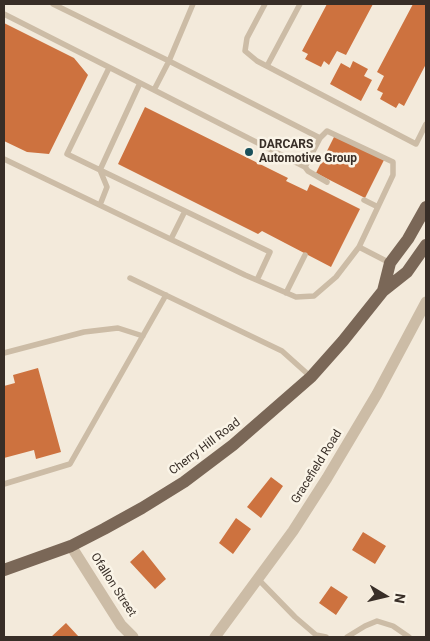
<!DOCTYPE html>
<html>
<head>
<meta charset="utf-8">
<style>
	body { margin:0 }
	#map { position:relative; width:430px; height:641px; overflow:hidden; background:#f3eadb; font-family:Roboto,sans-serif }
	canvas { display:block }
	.frame { position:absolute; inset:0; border:5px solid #382e27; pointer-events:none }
	.north { position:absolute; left:360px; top:571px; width:50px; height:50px; -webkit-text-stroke:4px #faf4e7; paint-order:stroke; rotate:99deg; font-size:14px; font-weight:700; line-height:20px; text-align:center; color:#382e27 }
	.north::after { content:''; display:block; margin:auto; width:18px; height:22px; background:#382e27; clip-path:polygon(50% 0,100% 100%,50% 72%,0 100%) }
</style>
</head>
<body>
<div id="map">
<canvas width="430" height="641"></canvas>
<div class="frame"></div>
<div class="north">N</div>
</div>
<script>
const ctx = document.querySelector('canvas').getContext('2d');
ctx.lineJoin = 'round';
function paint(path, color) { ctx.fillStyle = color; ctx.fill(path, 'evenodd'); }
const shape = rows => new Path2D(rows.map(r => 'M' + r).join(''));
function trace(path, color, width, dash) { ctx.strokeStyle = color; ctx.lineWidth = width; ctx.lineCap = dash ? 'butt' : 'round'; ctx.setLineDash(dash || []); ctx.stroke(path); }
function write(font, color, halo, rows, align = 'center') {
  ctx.font = font + ' Roboto,sans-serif'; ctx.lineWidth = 5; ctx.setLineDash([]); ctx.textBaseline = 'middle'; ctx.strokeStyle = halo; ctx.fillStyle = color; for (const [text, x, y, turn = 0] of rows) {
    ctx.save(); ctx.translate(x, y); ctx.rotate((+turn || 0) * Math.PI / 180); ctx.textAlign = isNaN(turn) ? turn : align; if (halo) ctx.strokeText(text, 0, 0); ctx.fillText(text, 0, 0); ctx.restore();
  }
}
paint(shape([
	[327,4,373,4,346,55,337,51,329,65,324,61,321,67,305,59,308,54,302,51],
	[413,4,426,4,426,64,404,106,399,103,396,108,380,99,383,93,377,90,384,76,377,72],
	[4,23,74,58,88,75,49,154,27,152,4,141],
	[353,61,368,69,364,76,372,80,361,101,330,84,341,63,350,68],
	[145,107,288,178,286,181,307,191,310,184,360,209,331,267,262,231,258,234,118,164],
	[335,135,384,160,365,198,316,173],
	[38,368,61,452,36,459,34,450,4,458,4,386,15,383,13,375],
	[271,477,283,486,261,518,247,507],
	[236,518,251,529,233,554,219,543],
	[363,532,386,546,375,564,352,550],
	[143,550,166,579,155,589,130,562],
	[331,586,348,597,336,615,319,603],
	[66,623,79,637,51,637]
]), '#cd723f');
trace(shape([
	[193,4,169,61,320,138,327,131,393,162,393,175,359,247],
	[265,4,247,38,245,51,257,61,416,144,426,124],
	[4,14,154,90,169,61,53,4],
	[267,66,300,4],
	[140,83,100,170,270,252,257,280],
	[154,90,305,167,320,138],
	[4,159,245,275,296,297,314,296,336,277,359,247,390,263],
	[305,167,308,171,327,182],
	[364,200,378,207],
	[100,205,107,187,100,170,67,154,109,68],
	[171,239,185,211],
	[130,278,282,351,311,377],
	[286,293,305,255],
	[4,353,84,332,118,328,143,336],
	[4,484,70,464,166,295],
	[258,579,295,617,316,635,326,637],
	[347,637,365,626,377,621,393,626,409,637]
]), '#ccbca6', 5.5);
trace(shape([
	[71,546,121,625,133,637],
	[215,637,293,531,327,478,377,394,426,302]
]), '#ccbca6', 11);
trace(shape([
	[383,291,390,263,408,239,426,207],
	[4,570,71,546,104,529,142,508,184,482,233,445,311,377,343,341,383,291,407,272,426,245]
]), '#7a6757', 12);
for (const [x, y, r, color] of [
	[249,152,5,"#1a505b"]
]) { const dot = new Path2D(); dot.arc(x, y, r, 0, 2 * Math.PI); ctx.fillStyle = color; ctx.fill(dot); trace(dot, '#faf4e7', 2); }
write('bold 12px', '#382e27', '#faf4e7', [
	["DARCARS",259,145],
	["Automotive Group",259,159]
], 'left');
write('12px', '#382e27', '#faf4e7', [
	["Cherry Hill Road",205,447,-37],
	["Gracefield Road",317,467,-58],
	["Ofallon Street",113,585,57]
]);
</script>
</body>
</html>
